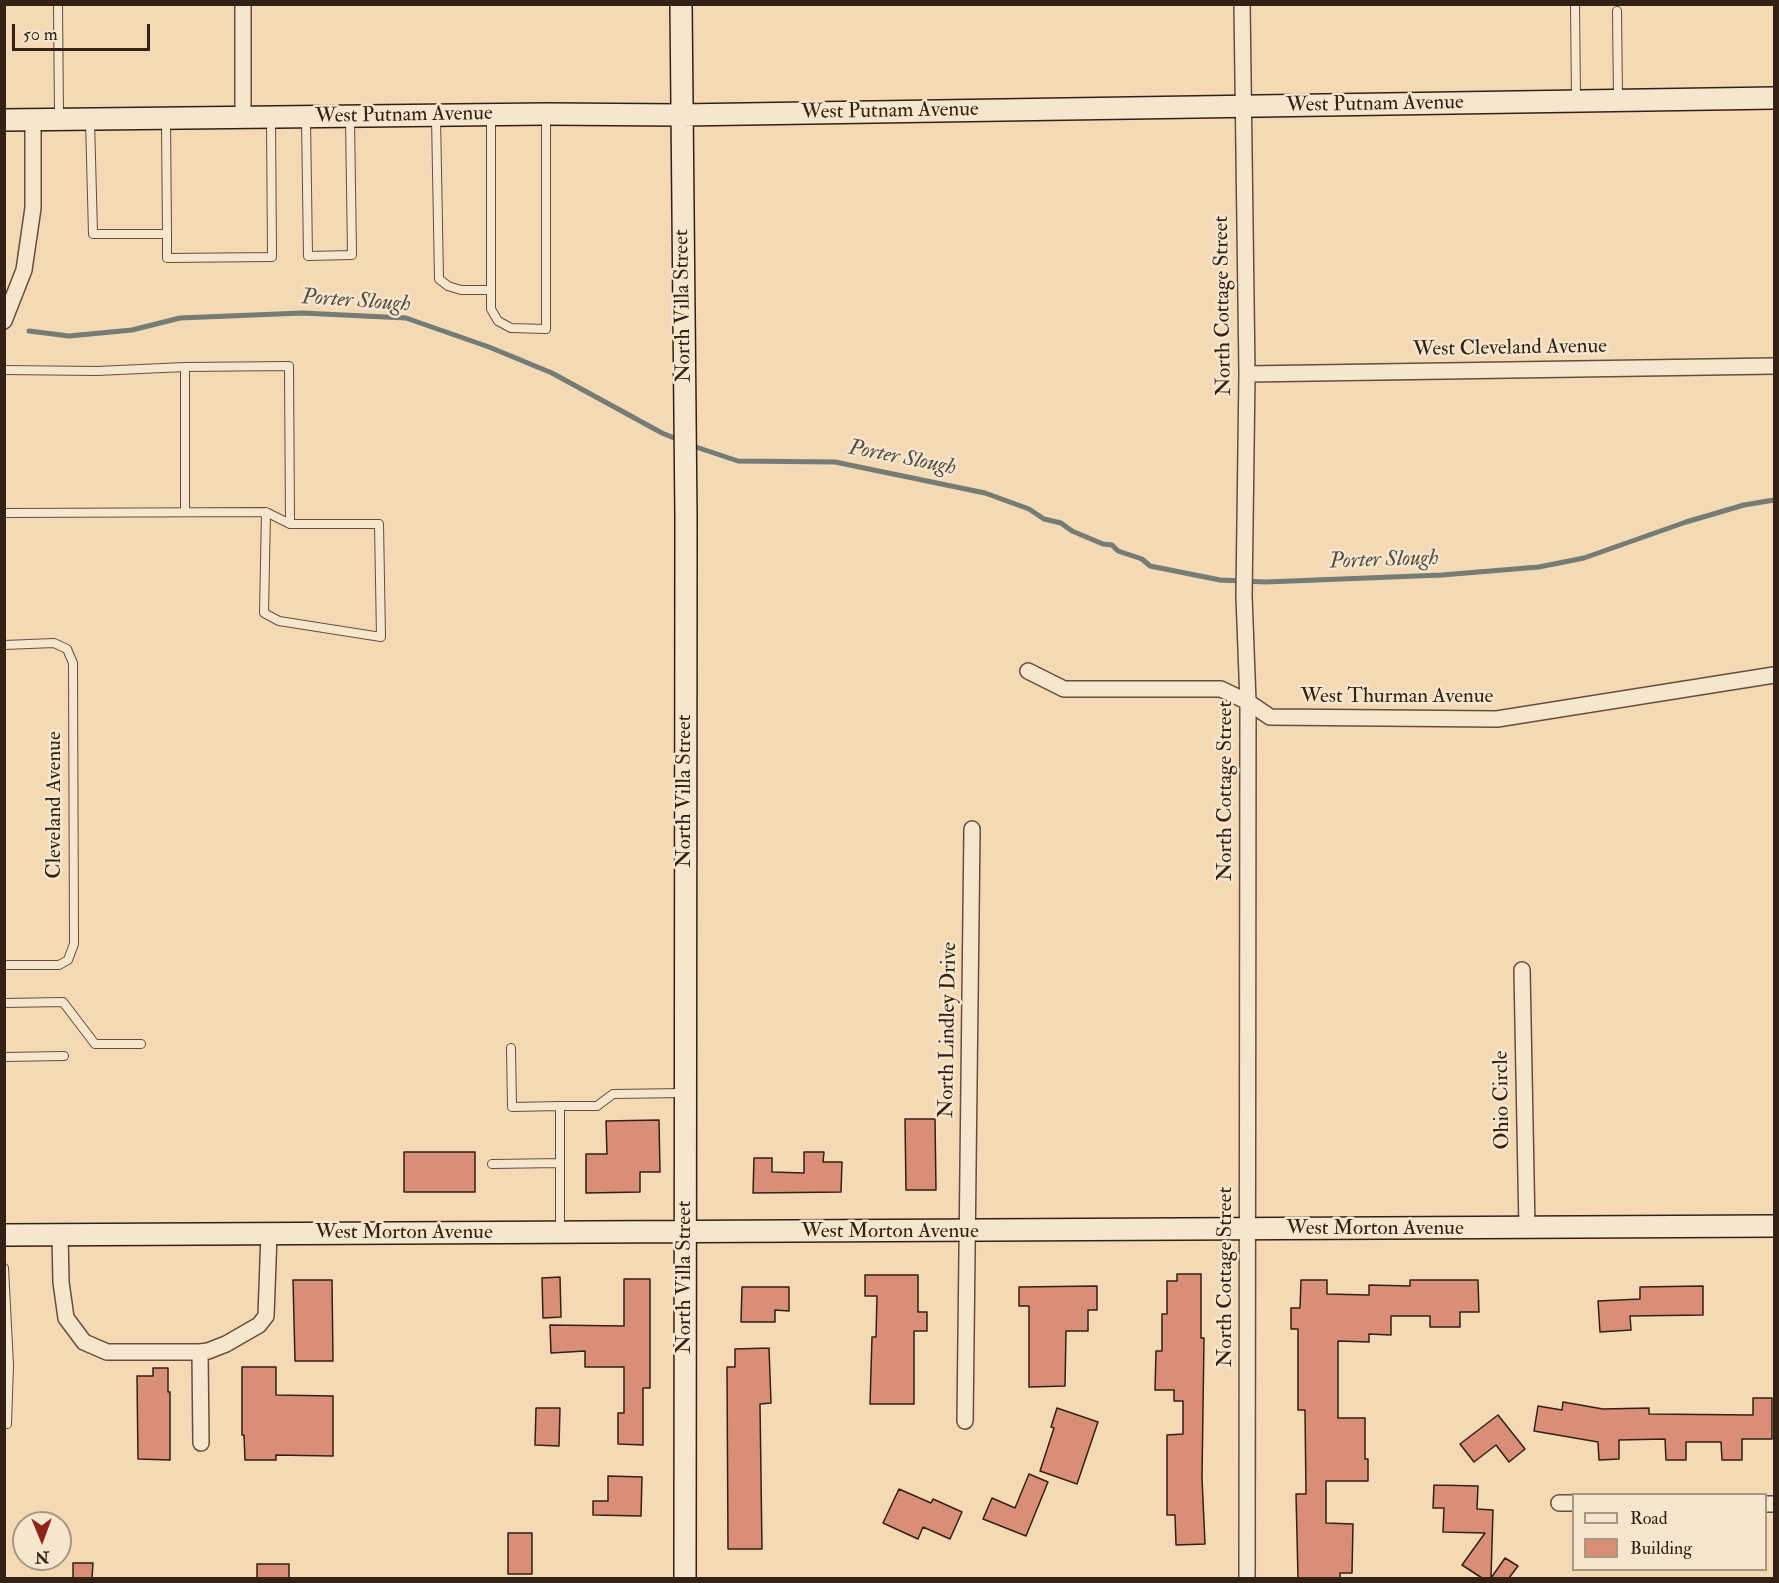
<!DOCTYPE html>
<html>
<head>
<meta charset="utf-8">
<style>
	body { margin:0 }
	#map { position:relative; width:1779px; height:1583px; overflow:hidden; background:#f3d9b4; font-family:"IM FELL Double Pica",serif }
	canvas { display:block }
	.frame { position:absolute; inset:0; border:6px solid #342115; pointer-events:none }
	.legend { position:absolute; left:1572px; top:1493px; width:195px; height:78px; box-sizing:border-box; background:#f7e6ce; border:2px solid #a99784; margin:0; padding:8px 10px; list-style:none; font-size:18px; color:#342115 }
	.legend li { display:flex; align-items:center; gap:12px; height:30px }
	.legend b { width:30px; border:2px solid #a99784 }
	.north { position:absolute; left:12px; top:1511px; width:60px; height:60px; box-sizing:border-box; background:#f7e6ce; border:2px solid #a99784; border-radius:50%; rotate:179deg; font-size:16px; font-weight:700; line-height:24px; text-align:center; color:#342115 }
	.north::after { content:''; display:block; margin:auto; width:21px; height:27px; background:#8f2418; clip-path:polygon(50% 0,100% 100%,50% 72%,0 100%) }
	.scale { position:absolute; left:12px; top:24px; width:138px; height:27px; box-sizing:border-box; border:3px solid #342115; border-top:0; padding-left:8px; font-size:18px; line-height:21px; white-space:nowrap; color:#342115; -webkit-text-stroke:4px #f7e6ce; paint-order:stroke }
</style>
</head>
<body>
<div id="map">
<canvas width="1779" height="1583"></canvas>
<div class="frame"></div>
<ul class="legend">
<li><b style="height:8px;background:#f7e6ce"></b>Road</li>
<li><b style="height:16px;background:#d88e77"></b>Building</li>
</ul>
<div class="north">N</div>
<div class="scale">50 m</div>
</div>
<script>
const ctx = document.querySelector('canvas').getContext('2d');
ctx.lineJoin = 'round';
const shape = rows => new Path2D(rows.map(r => 'M' + r).join(''));
function trace(path, color, width, dash) { ctx.strokeStyle = color; ctx.lineWidth = width; ctx.lineCap = dash ? 'butt' : 'round'; ctx.setLineDash(dash || []); ctx.stroke(path); }
function paint(path, color) { ctx.fillStyle = color; ctx.fill(path, 'evenodd'); }
function write(font, color, halo, rows, align = 'center') {
  ctx.font = font + ' "IM FELL Double Pica",serif'; ctx.lineWidth = 5; ctx.setLineDash([]); ctx.textBaseline = 'middle'; ctx.strokeStyle = halo; ctx.fillStyle = color; for (const [text, x, y, turn = 0] of rows) {
    ctx.save(); ctx.translate(x, y); ctx.rotate((+turn || 0) * Math.PI / 180); ctx.textAlign = isNaN(turn) ? turn : align; if (halo) ctx.strokeText(text, 0, 0); ctx.fillText(text, 0, 0); ctx.restore();
  }
}
trace(shape([
	[29,331,69,336,132,330,180,318,302,313,406,318,489,347,552,373,662,433,679,440],
	[690,445,738,461,835,462,985,493,1029,509,1044,519,1061,523,1072,531,1103,544,1112,545,1118,551,1142,559,1150,566,1220,580,1266,582,1442,575,1539,567,1584,558,1686,522,1744,505,1774,500]
]), '#737c75', 5);
const building = shape([
	[905,1119,935,1119,936,1190,906,1190,905,1119],
	[659,1120,660,1172,640,1172,640,1192,586,1193,586,1154,607,1154,606,1121,659,1120],
	[404,1152,475,1152,475,1192,404,1192,404,1152],
	[804,1152,824,1152,823,1162,842,1162,841,1192,753,1193,754,1158,772,1158,772,1172,804,1173,804,1152],
	[1177,1274,1201,1274,1201,1338,1204,1338,1202,1478,1205,1544,1176,1545,1175,1515,1167,1515,1167,1435,1183,1434,1183,1401,1174,1401,1174,1390,1155,1390,1156,1351,1162,1351,1162,1314,1167,1314,1167,1281,1177,1281,1177,1274],
	[865,1275,918,1275,918,1312,927,1312,927,1331,914,1331,914,1404,870,1404,872,1337,876,1337,877,1296,865,1296,865,1275],
	[560,1277,561,1317,543,1318,542,1278,560,1277],
	[624,1279,650,1279,650,1388,643,1388,643,1445,618,1444,618,1413,624,1413,624,1367,585,1367,585,1351,551,1353,550,1325,624,1326,624,1279],
	[293,1280,332,1280,333,1361,295,1361,293,1280],
	[1301,1280,1327,1280,1327,1294,1369,1295,1369,1285,1410,1286,1410,1280,1478,1280,1479,1312,1460,1312,1460,1327,1430,1327,1430,1316,1391,1316,1391,1335,1369,1334,1369,1342,1338,1341,1338,1418,1365,1418,1365,1459,1368,1459,1368,1481,1326,1481,1326,1523,1353,1524,1352,1573,1340,1573,1340,1578,1298,1578,1296,1494,1306,1494,1305,1410,1298,1410,1298,1329,1291,1329,1291,1308,1300,1308,1301,1280],
	[1097,1286,1097,1310,1088,1310,1088,1331,1066,1331,1065,1386,1029,1387,1029,1306,1019,1306,1019,1287,1097,1286],
	[1703,1286,1703,1315,1630,1316,1631,1330,1600,1332,1598,1301,1640,1299,1640,1287,1703,1286],
	[742,1287,789,1287,789,1311,775,1310,775,1322,741,1322,742,1287],
	[769,1348,771,1403,760,1404,762,1549,728,1549,727,1367,735,1367,735,1349,769,1348],
	[242,1367,276,1367,276,1395,333,1396,333,1456,276,1455,276,1460,245,1460,244,1435,242,1435,242,1367],
	[153,1368,168,1368,168,1392,170,1392,170,1460,138,1459,137,1376,153,1376,153,1368],
	[1753,1398,1772,1398,1772,1439,1742,1439,1742,1460,1722,1460,1721,1442,1686,1442,1686,1460,1666,1460,1665,1439,1619,1440,1619,1459,1599,1460,1598,1442,1534,1431,1538,1406,1562,1410,1563,1402,1603,1409,1649,1408,1649,1414,1753,1415,1753,1398],
	[536,1408,560,1408,559,1446,535,1445,536,1408],
	[1057,1408,1098,1422,1077,1484,1040,1471,1054,1428,1051,1427,1057,1408],
	[1498,1415,1525,1449,1509,1462,1496,1445,1474,1462,1460,1444,1498,1415],
	[1029,1474,1048,1482,1026,1536,983,1519,992,1498,1015,1508,1029,1474],
	[608,1476,642,1477,641,1516,593,1515,593,1501,608,1501,608,1476],
	[1434,1485,1478,1486,1477,1509,1493,1510,1491,1578,1505,1558,1518,1566,1509,1578,1482,1578,1462,1565,1485,1533,1443,1532,1444,1508,1433,1508,1434,1485],
	[899,1489,931,1503,933,1499,962,1512,950,1539,923,1527,918,1539,883,1523,899,1489],
	[508,1533,532,1533,532,1574,508,1574,508,1533],
	[73,1563,93,1563,92,1578,73,1578,73,1563],
	[257,1564,289,1564,289,1578,257,1578,257,1564]
]);
paint(building, '#d88e77');
trace(building, '#342115', 1.5);
const lane = shape([
	[58,4,59,117],
	[1575,4,1576,100],
	[1617,11,1618,99],
	[491,116,491,309,498,321,511,328,546,329,546,115],
	[436,117,439,279,448,286,461,290,491,290],
	[306,119,308,256,352,255,350,118],
	[90,120,93,234,167,234,167,258,272,257,271,118],
	[166,121,167,234],
	[4,370,97,371,185,367,289,366,290,524],
	[185,512,185,367],
	[4,513,266,512,290,524,379,524,381,637,279,621,264,613,266,512],
	[4,645,54,643,67,649,73,663,74,944,68,960,59,965,4,965],
	[4,1003,63,1002,95,1044,141,1044],
	[511,1048,512,1107,560,1106],
	[4,1057,64,1056],
	[492,1164,560,1163],
	[560,1231,560,1106,597,1106,613,1094,684,1093],
	[4,1268,9,1365,7,1424]
]);
const street = shape([
	[243,4,243,117],
	[1242,4,1247,374,1244,596,1248,702,1247,1578],
	[4,321,24,270,33,208,33,120],
	[1247,374,1774,366],
	[1028,671,1064,689,1221,689,1248,702,1270,717,1497,719,1774,675],
	[1522,970,1527,1229],
	[60,1235,61,1282,66,1318,84,1342,107,1352,200,1352,208,1351,226,1344,259,1325,266,1316,269,1234],
	[200,1352,201,1443],
	[965,1421,972,829],
	[1559,1503,1574,1503],
	[1766,1504,1774,1504]
]);
const secondary = shape([
	[681,4,686,518,685,1578],
	[4,120,546,114,681,115,1774,98],
	[4,1235,1774,1226]
]);
trace(lane, '#644f3d', 10);
trace(street, '#644f3d', 18);
trace(secondary, '#342115', 24);
trace(lane, '#f7e6ce', 8);
trace(street, '#f7e6ce', 15);
trace(secondary, '#f7e6ce', 21);
write('21px', '#342115', '#f7e6ce', [
	["West Putnam Avenue",1375,105,-1],
	["West Putnam Avenue",890,112,-1],
	["West Putnam Avenue",404,116,-1],
	["North Villa Street",684,306,-91],
	["North Cottage Street",1224,306,-91],
	["West Cleveland Avenue",1510,349,-1],
	["West Thurman Avenue",1397,697],
	["North Villa Street",685,791,-90],
	["North Cottage Street",1226,791,-90],
	["Cleveland Avenue",55,805,-90],
	["North Lindley Drive",949,1030,-89],
	["Ohio Circle",1503,1100,-91],
	["West Morton Avenue",1375,1229],
	["West Morton Avenue",890,1232],
	["West Morton Avenue",404,1233],
	["North Villa Street",685,1277,-90],
	["North Cottage Street",1226,1277,-90]
]);
write('italic 22px', '#544f45', '#f7e6ce', [
	["Porter Slough",356,302,4],
	["Porter Slough",902,459,11],
	["Porter Slough",1384,561,-2]
]);
</script>
</body>
</html>
